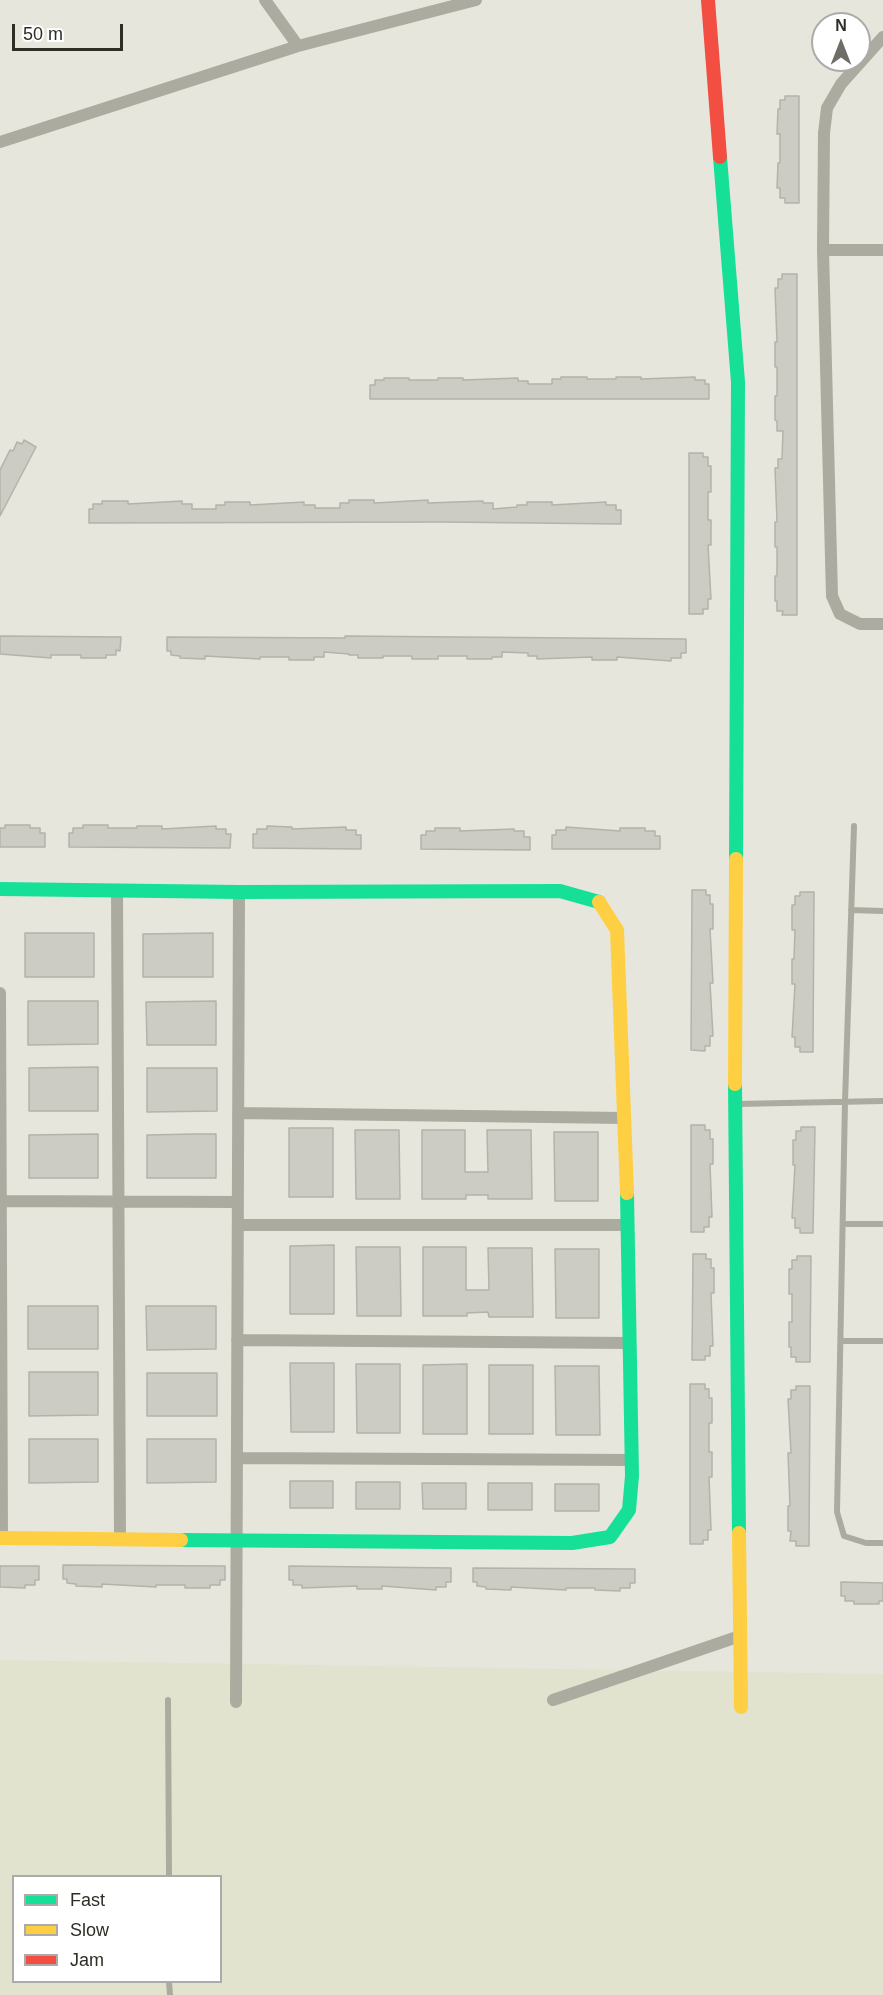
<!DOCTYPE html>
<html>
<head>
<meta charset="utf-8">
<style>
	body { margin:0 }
	#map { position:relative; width:883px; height:1995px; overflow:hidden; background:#e6e6dc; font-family:Arial,sans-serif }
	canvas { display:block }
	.legend { position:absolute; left:12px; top:1875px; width:210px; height:108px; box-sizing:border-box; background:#fff; border:2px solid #ababa9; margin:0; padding:8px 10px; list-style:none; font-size:18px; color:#2e2e27 }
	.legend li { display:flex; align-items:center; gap:12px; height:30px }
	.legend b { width:30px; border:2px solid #ababa9 }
	.north { position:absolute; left:811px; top:12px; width:60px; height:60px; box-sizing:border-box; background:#fff; border:2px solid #ababa9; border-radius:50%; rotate:0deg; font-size:16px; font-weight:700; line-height:24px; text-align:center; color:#2e2e27 }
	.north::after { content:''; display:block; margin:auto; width:21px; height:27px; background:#6e6e66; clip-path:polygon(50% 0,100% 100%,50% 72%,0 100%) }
	.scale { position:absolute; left:12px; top:24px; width:111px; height:27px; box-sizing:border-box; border:3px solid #2e2e27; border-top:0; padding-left:8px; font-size:18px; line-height:21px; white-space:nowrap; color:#2e2e27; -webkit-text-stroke:4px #fff; paint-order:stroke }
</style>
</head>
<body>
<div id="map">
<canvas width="883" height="1995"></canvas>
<ul class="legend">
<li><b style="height:8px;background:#16e098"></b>Fast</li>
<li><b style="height:8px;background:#ffcf43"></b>Slow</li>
<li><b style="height:8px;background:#f24e42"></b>Jam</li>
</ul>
<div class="north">N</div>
<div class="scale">50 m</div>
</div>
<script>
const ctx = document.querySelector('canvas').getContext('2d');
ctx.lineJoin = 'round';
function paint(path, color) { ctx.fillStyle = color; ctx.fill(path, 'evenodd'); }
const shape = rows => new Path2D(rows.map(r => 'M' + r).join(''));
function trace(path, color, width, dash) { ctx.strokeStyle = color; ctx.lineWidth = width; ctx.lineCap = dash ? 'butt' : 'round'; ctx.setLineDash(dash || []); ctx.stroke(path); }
paint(shape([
	[0,1660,883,1674,883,1995,0,1995],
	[14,1876,220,1876,220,1982,14,1982]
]), '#e2e3cf');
const building = shape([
	[785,96,799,96,799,203,785,203,785,198,780,198,780,188,777,188,778,163,780,163,780,134,777,134,778,109,780,109,780,100,785,100,785,96],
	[782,274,797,274,797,615,782,615,783,611,777,611,777,601,775,601,775,576,777,576,777,547,775,547,775,522,777,522,775,468,778,468,778,459,782,459,783,431,777,431,777,421,775,420,775,396,777,396,777,367,775,367,775,342,777,342,775,288,778,288,778,279,782,279,782,274],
	[561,377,587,377,587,379,616,379,616,377,641,377,641,379,695,377,695,380,705,380,705,384,709,384,709,399,370,399,370,385,375,385,375,380,384,380,384,378,409,378,409,380,438,380,438,378,463,378,463,380,518,378,518,381,528,381,528,384,552,384,552,379,561,379,561,377],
	[24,440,36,447,0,516,0,470,10,450,13,451,17,442,22,444,24,440],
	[689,453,703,453,703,457,708,457,708,466,711,466,711,492,708,492,708,520,711,520,711,545,708,545,711,599,708,599,708,609,703,609,703,614,689,614,689,453],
	[349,500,374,500,374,503,428,500,428,503,483,501,483,503,493,503,493,509,517,507,517,505,527,505,527,502,552,502,552,505,606,502,606,505,616,505,616,510,621,510,621,524,444,522,89,523,89,509,93,509,93,504,102,504,102,501,128,501,128,504,182,501,182,504,192,504,192,509,216,509,216,505,225,505,225,502,250,502,250,505,304,502,304,505,315,505,315,508,340,508,340,503,349,503,349,500],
	[0,636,121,637,120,651,116,650,116,655,106,655,106,658,81,658,81,655,51,655,51,658,0,654,0,636],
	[345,636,686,639,686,653,681,653,681,658,671,658,671,661,617,657,617,660,592,660,592,657,537,659,537,656,528,656,528,653,502,652,502,657,492,657,492,659,467,659,467,656,438,656,438,659,412,659,412,656,383,656,383,658,358,658,358,655,349,655,349,654,324,652,324,657,314,657,314,660,289,660,289,657,260,657,260,659,205,656,205,659,180,658,180,656,171,655,171,651,167,651,167,637,345,638,345,636],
	[5,825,30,825,30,828,40,828,40,833,45,833,45,847,0,847,0,828,5,828,5,825],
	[83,825,108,825,108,828,137,828,137,826,162,826,162,829,216,826,216,829,226,829,226,834,231,834,230,848,69,847,69,833,73,833,73,828,83,828,83,825],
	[267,826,292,827,292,829,346,827,346,830,356,830,356,835,361,835,361,849,253,848,253,834,257,834,257,829,267,829,267,826],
	[566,827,620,831,620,828,645,828,645,831,655,831,655,836,660,836,660,849,552,849,552,835,556,835,556,830,566,830,566,827],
	[435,828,460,828,460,831,514,829,514,831,524,831,524,837,530,837,530,850,421,849,421,835,426,835,426,831,435,831,435,828],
	[692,890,706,890,706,895,710,895,710,904,713,904,713,929,710,929,713,983,710,983,713,1036,710,1036,710,1046,705,1046,705,1051,691,1050,692,890],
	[800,892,814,892,813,1052,800,1052,800,1047,795,1047,795,1037,792,1037,795,984,792,984,792,959,794,959,795,930,792,930,792,905,795,905,795,896,800,896,800,892],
	[25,933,94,933,94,977,25,977,25,933],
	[213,933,213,977,143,977,143,934,213,933],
	[28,1001,98,1001,98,1044,28,1045,28,1001],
	[216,1001,216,1045,147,1045,146,1002,216,1001],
	[98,1067,98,1111,29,1111,29,1068,98,1067],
	[147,1068,217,1068,217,1111,147,1112,147,1068],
	[691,1125,705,1125,705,1130,710,1130,710,1139,713,1139,713,1164,710,1164,712,1217,709,1217,709,1227,704,1227,704,1232,691,1232,691,1125],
	[801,1127,815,1127,813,1233,800,1233,800,1228,795,1228,795,1218,792,1218,795,1165,793,1165,793,1140,796,1140,796,1131,801,1131,801,1127],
	[289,1128,333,1128,333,1197,289,1197,289,1128],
	[355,1130,399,1130,400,1199,356,1199,355,1130],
	[422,1130,465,1130,465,1172,488,1172,487,1130,531,1130,532,1199,488,1199,488,1195,466,1195,466,1199,422,1199,422,1130],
	[554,1132,598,1132,598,1201,555,1201,554,1132],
	[98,1134,98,1178,29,1178,29,1135,98,1134],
	[195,1134,216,1134,216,1178,147,1178,147,1135,195,1134],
	[334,1245,334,1314,290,1314,290,1246,334,1245],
	[356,1247,400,1247,401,1316,357,1316,356,1247],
	[423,1247,466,1247,466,1290,489,1290,488,1248,532,1248,533,1317,489,1317,488,1312,467,1313,467,1316,423,1316,423,1247],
	[555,1249,599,1249,599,1318,556,1318,555,1249],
	[693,1254,706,1254,706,1259,711,1259,711,1268,714,1268,714,1293,711,1293,713,1346,710,1346,710,1356,705,1356,705,1360,692,1360,693,1254],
	[797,1256,811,1256,810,1362,796,1362,796,1357,791,1357,791,1347,789,1347,789,1322,792,1322,792,1294,789,1294,789,1269,792,1269,792,1260,797,1260,797,1256],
	[28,1306,98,1306,98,1349,28,1349,28,1306],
	[146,1306,216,1306,216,1349,147,1350,146,1306],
	[290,1363,334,1363,334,1432,291,1432,290,1363],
	[356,1364,400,1364,400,1433,357,1433,356,1364],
	[467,1364,467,1434,423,1434,423,1365,467,1364],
	[489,1365,533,1365,533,1434,489,1434,489,1365],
	[555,1366,599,1366,600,1435,556,1435,555,1366],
	[29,1372,98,1372,98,1415,29,1416,29,1372],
	[147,1373,217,1373,217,1416,147,1416,147,1373],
	[690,1384,705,1384,705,1389,709,1389,709,1398,712,1398,712,1423,709,1423,709,1452,712,1452,712,1477,709,1477,711,1530,708,1530,708,1540,703,1540,703,1544,690,1544,690,1384],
	[796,1386,810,1386,809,1546,796,1546,796,1541,790,1541,791,1531,788,1531,788,1506,790,1506,788,1453,791,1453,788,1399,791,1399,791,1390,796,1390,796,1386],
	[29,1439,98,1439,98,1482,29,1483,29,1439],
	[147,1439,216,1439,216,1482,147,1483,147,1439],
	[290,1481,333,1481,333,1508,290,1508,290,1481],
	[356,1482,400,1482,400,1509,356,1509,356,1482],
	[422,1483,466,1483,466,1509,423,1509,422,1483],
	[488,1483,532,1483,532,1510,488,1510,488,1483],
	[555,1484,599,1484,599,1511,555,1511,555,1484],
	[63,1565,225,1566,225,1580,220,1580,220,1585,210,1585,210,1588,185,1588,185,1585,156,1585,156,1587,102,1584,102,1587,76,1586,76,1584,67,1583,67,1579,63,1579,63,1565],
	[0,1566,39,1566,39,1580,35,1580,35,1585,25,1585,25,1588,0,1587,0,1566],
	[289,1566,451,1568,451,1582,446,1582,446,1587,436,1587,436,1590,382,1586,382,1589,357,1589,357,1586,302,1588,302,1585,293,1585,293,1580,289,1580,289,1566],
	[473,1568,635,1569,635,1583,630,1583,630,1588,620,1588,620,1591,595,1590,595,1588,566,1588,566,1590,511,1587,511,1590,486,1589,486,1587,477,1586,477,1582,473,1582,473,1568],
	[841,1582,883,1583,883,1601,879,1601,879,1604,854,1604,854,1601,845,1601,845,1596,841,1596,841,1582]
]);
paint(building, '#ccccc4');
trace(building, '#b3b3ab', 1.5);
trace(shape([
	[854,826,845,1102,837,1512,844,1536,866,1543,883,1543],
	[851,910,883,911],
	[737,1104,883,1101],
	[843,1224,883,1224],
	[841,1341,883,1341],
	[168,1700,169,1876],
	[169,1982,170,1995]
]), '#ababa0', 6);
trace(shape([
	[265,0,298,46],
	[883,37,841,84,827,108,824,133,823,250,832,596,840,614,860,624,883,624],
	[0,142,298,46,476,0],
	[823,250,883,250],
	[117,890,120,1539],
	[0,993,2,1538],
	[238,1113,624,1118],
	[0,1201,238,1202],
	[238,1225,628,1225],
	[237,1340,630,1343],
	[237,1458,632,1460],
	[553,1700,740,1636],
	[236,1702,239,892]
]), '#ababa0', 12);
trace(shape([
	[720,157,738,382,736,859],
	[0,889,239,892,560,891,599,902],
	[735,1084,739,1533],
	[181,1540,572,1543,610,1537,629,1510,632,1476,627,1193]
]), '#16e098', 14);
trace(shape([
	[599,902,617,930,627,1193],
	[735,1084,736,859],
	[739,1533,741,1707],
	[0,1538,181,1540]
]), '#ffcf43', 14);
trace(shape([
	[708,0,720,157]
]), '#f24e42', 14);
</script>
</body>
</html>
